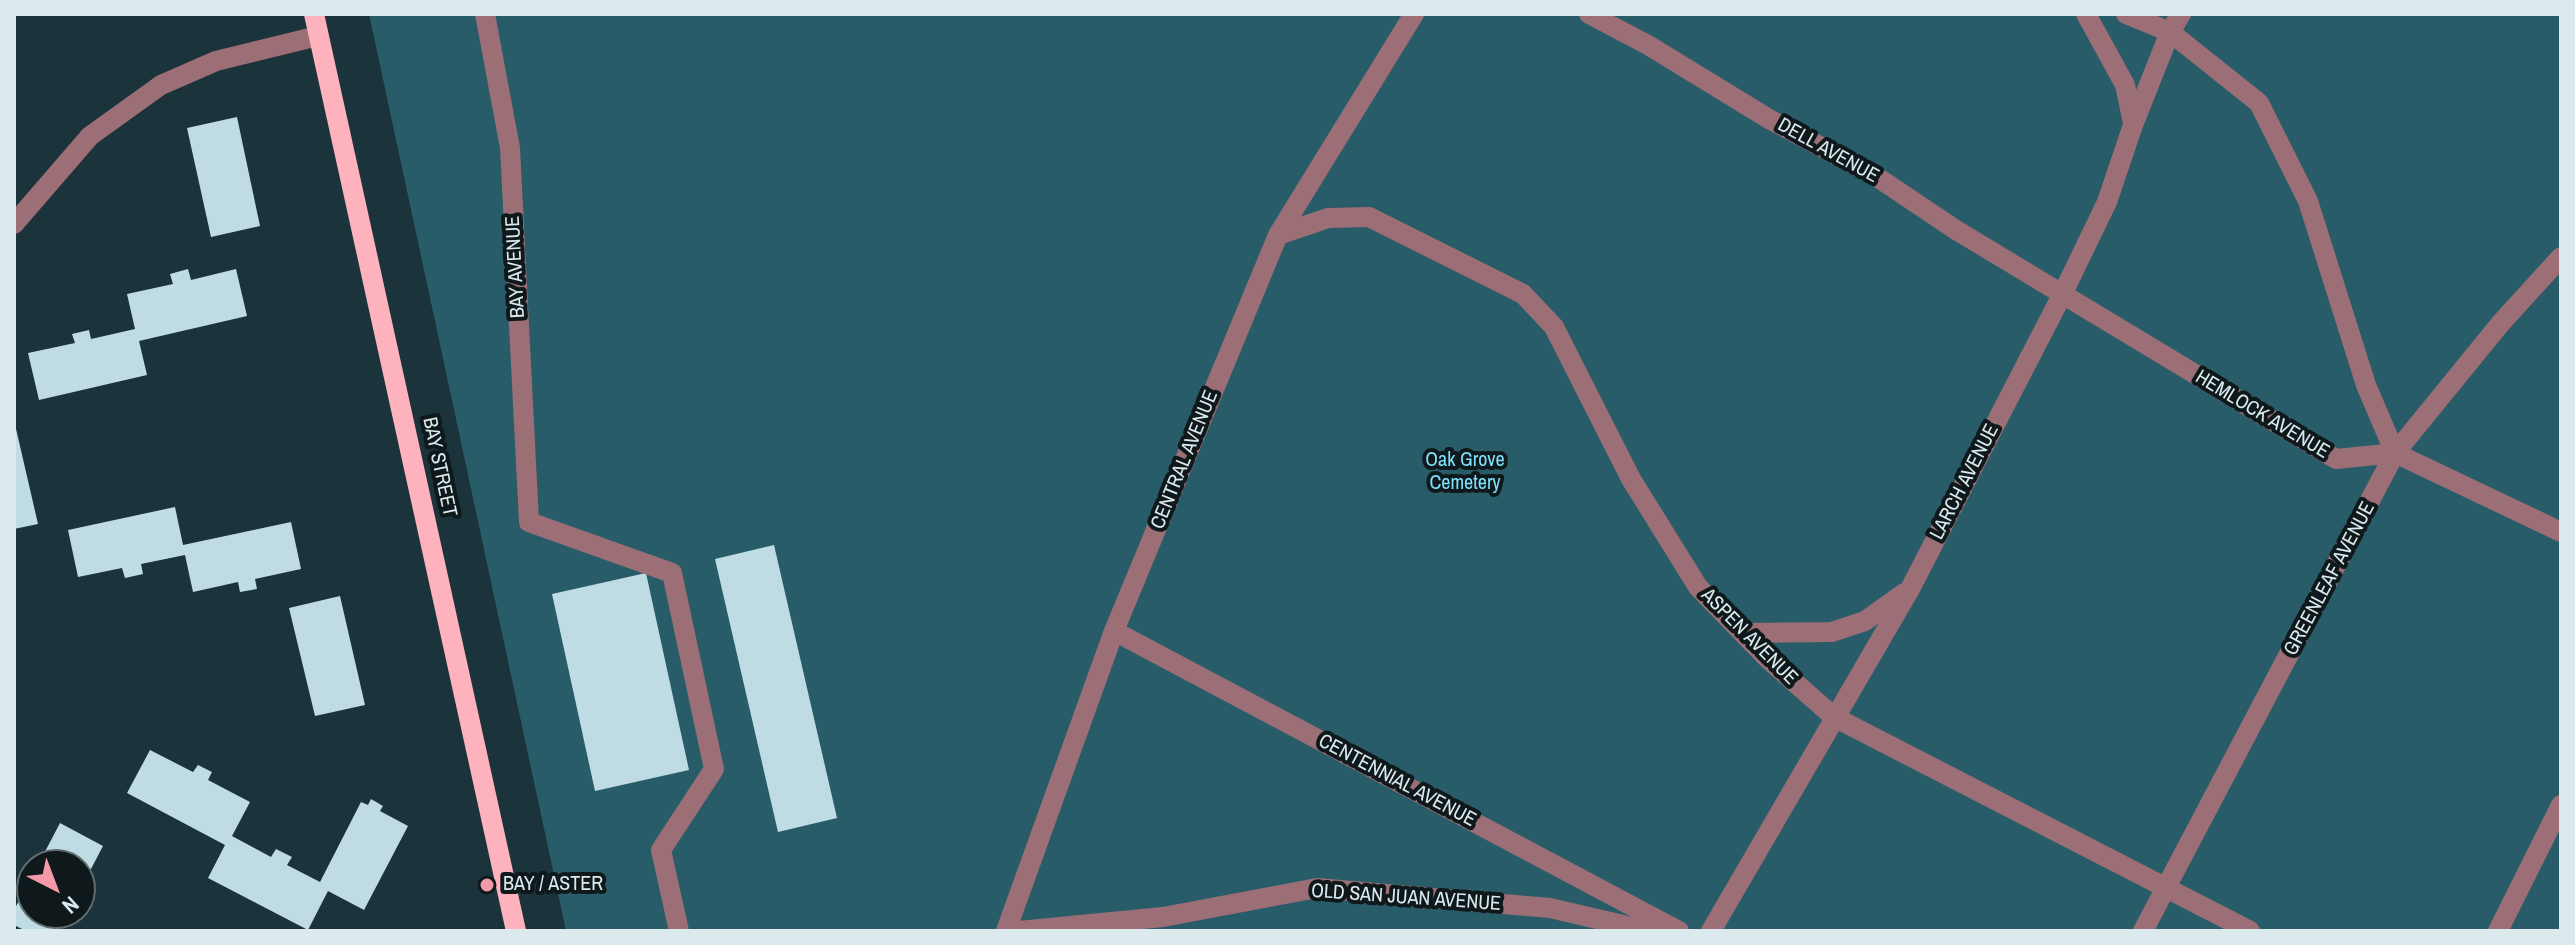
<!DOCTYPE html>
<html>
<head>
<meta charset="utf-8">
<style>
	body { margin:0 }
	#map { position:relative; width:2575px; height:945px; overflow:hidden; background:#1b333a; font-family:"Archivo Narrow",sans-serif }
	canvas { display:block }
	.frame { position:absolute; inset:0; border:16px solid #dceaee; pointer-events:none }
	.north { position:absolute; left:16px; top:849px; width:80px; height:80px; box-sizing:border-box; background:#0f191c; border:2px solid #616d70; border-radius:50%; rotate:138deg; font-size:22px; font-weight:700; line-height:32px; text-align:center; color:#dceaee }
	.north::after { content:''; display:block; margin:auto; width:28px; height:36px; background:#f39aa8; clip-path:polygon(50% 0,100% 100%,50% 72%,0 100%) }
</style>
</head>
<body>
<div id="map">
<canvas width="2575" height="945"></canvas>
<div class="frame"></div>
<div class="north">N</div>
</div>
<script>
const ctx = document.querySelector('canvas').getContext('2d');
ctx.lineJoin = 'round';
function paint(path, color) { ctx.fillStyle = color; ctx.fill(path, 'evenodd'); }
const shape = rows => new Path2D(rows.map(r => 'M' + r).join(''));
function trace(path, color, width, dash) { ctx.strokeStyle = color; ctx.lineWidth = width; ctx.lineCap = dash ? 'butt' : 'round'; ctx.setLineDash(dash || []); ctx.stroke(path); }
function write(font, color, halo, rows, align = 'center') {
  ctx.font = font + ' "Archivo Narrow",sans-serif'; ctx.lineWidth = 8; ctx.setLineDash([]); ctx.textBaseline = 'middle'; ctx.strokeStyle = halo; ctx.fillStyle = color; for (const [text, x, y, turn = 0] of rows) {
    ctx.save(); ctx.translate(x, y); ctx.rotate((+turn || 0) * Math.PI / 180); ctx.textAlign = isNaN(turn) ? turn : align; if (halo) ctx.strokeText(text, 0, 0); ctx.fillText(text, 0, 0); ctx.restore();
  }
}
paint(shape([
	[369,14,2561,14,2561,931,566,931]
]), '#295c69');
paint(shape([
	[237,117,260,226,211,237,187,128],
	[188,269,191,280,236,269,247,316,139,341,147,375,39,400,28,353,75,343,72,334,89,330,91,339,135,329,127,294,173,284,170,274],
	[14,420,38,524,14,529],
	[175,507,183,545,291,522,301,569,255,579,257,589,240,592,238,582,193,592,185,555,141,564,143,574,125,578,122,568,78,577,68,530],
	[774,545,837,818,778,832,715,559],
	[646,573,689,770,595,791,552,594],
	[340,596,365,705,315,716,289,608],
	[150,750,193,772,198,765,212,772,208,780,250,802,232,836,271,857,276,849,292,857,287,865,320,882,361,802,368,805,371,799,383,806,380,811,408,826,364,910,328,891,308,930,208,878,225,845,127,793],
	[60,823,103,846,80,890,80,865,38,865],
	[32,876,32,913,68,913,58,931,26,931,14,925,14,910]
]), '#bfdce4');
trace(shape([
	[485,14,510,148,529,522,672,573,714,769,661,850,679,931],
	[1589,14,1648,45,1769,119,1874,175,1956,230,2336,459,2395,453,2561,532],
	[2086,14,2125,85,2133,123],
	[2126,14,2170,32,2259,103,2308,201,2366,385,2395,453],
	[14,224,90,136,161,85,216,61,318,36],
	[1278,235,1328,218,1369,217,1523,294,1554,327,1631,479,1698,587,1768,659,1834,717,2250,931],
	[1114,631,1679,931],
	[1743,633,1832,632,1865,621,1904,593],
	[1006,931,1114,631,1278,235,1414,14],
	[1019,931,1163,917,1317,888,1550,908,1649,931],
	[1711,931,1910,589,2062,295,2107,202,2133,125,2170,32,2181,14],
	[2143,931,2395,453,2500,324,2561,257],
	[2498,931,2561,805]
]), '#9c6e75', 20);
trace(shape([
	[314,14,516,931]
]), '#fdb2bd', 20);
for (const [x, y, r, color] of [
	[487,885,8,"#f39aa8"]
]) { const dot = new Path2D(); dot.arc(x, y, r, 0, 2 * Math.PI); ctx.fillStyle = color; ctx.fill(dot); trace(dot, '#0f191c', 3); }
write('20px', '#dceaee', '#0f191c', [
	["DELL AVENUE",1828,151,29],
	["BAY AVENUE",516,267,-93],
	["HEMLOCK AVENUE",2262,415,31],
	["CENTRAL AVENUE",1185,460,-68],
	["BAY STREET",439,467,78],
	["LARCH AVENUE",1965,482,-63],
	["GREENLEAF AVENUE",2330,579,-62],
	["ASPEN AVENUE",1749,637,45],
	["CENTENNIAL AVENUE",1397,781,28],
	["OLD SAN JUAN AVENUE",1406,898,4]
]);
write('20px', '#7ee1fb', '#0f191c', [
	["Oak Grove",1465,461],
	["Cemetery",1465,484]
]);
write('20px', '#dceaee', '#0f191c', [
	["BAY / ASTER",503,885]
], 'left');
</script>
</body>
</html>
